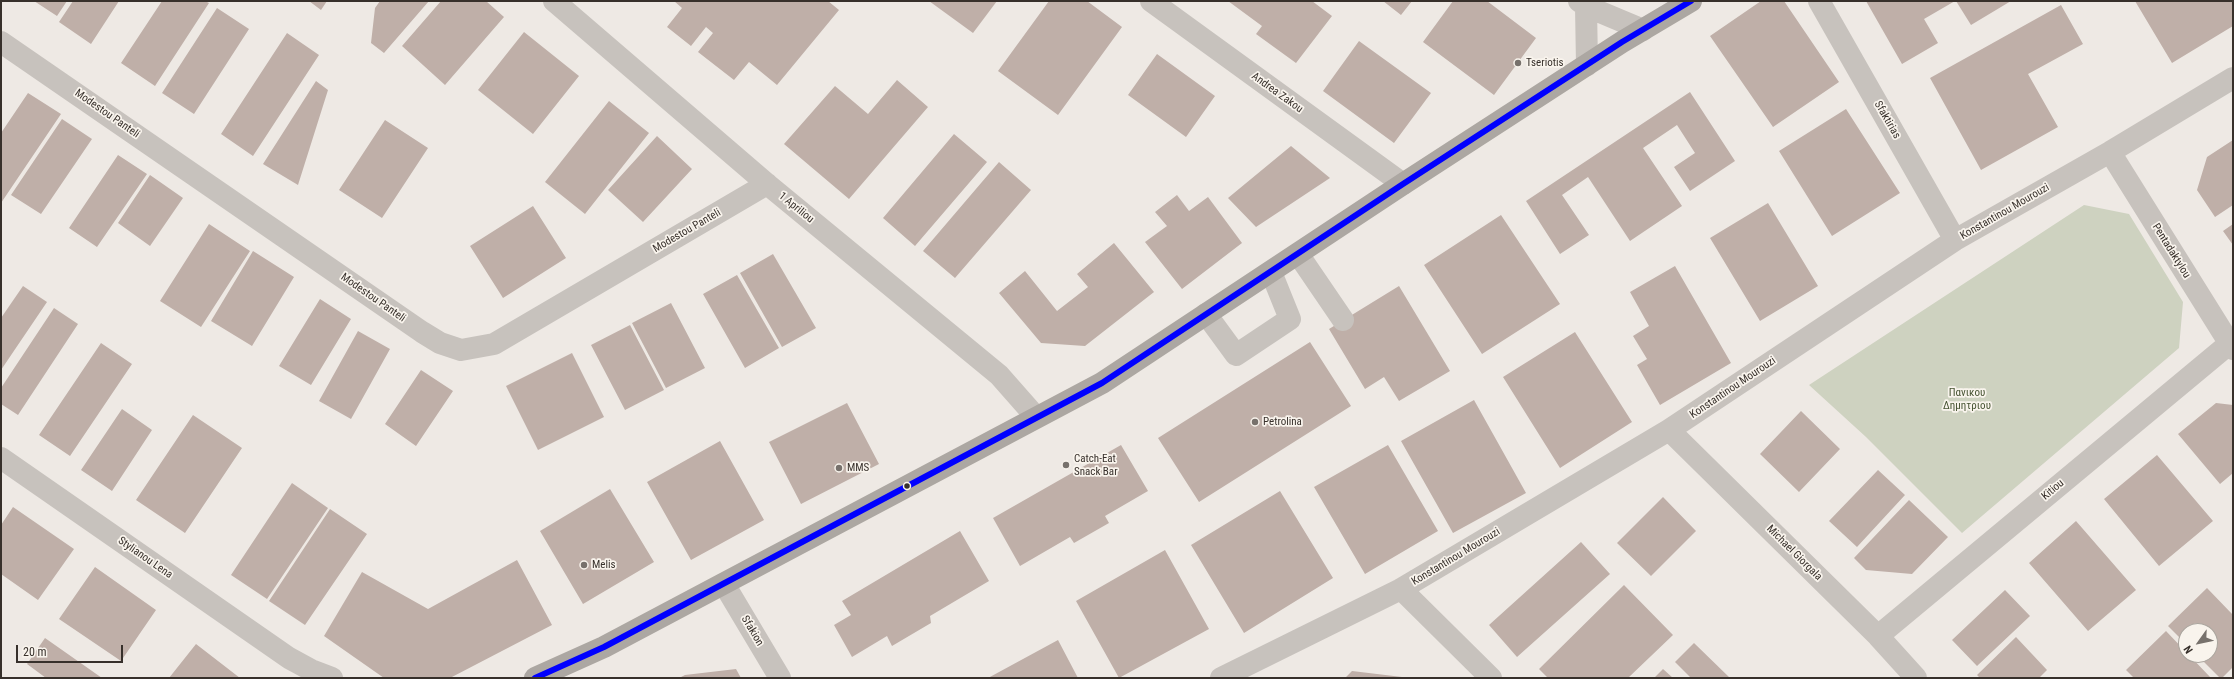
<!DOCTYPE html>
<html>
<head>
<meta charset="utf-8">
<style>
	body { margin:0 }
	#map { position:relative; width:2234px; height:679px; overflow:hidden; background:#eee9e4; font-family:"Roboto Condensed",sans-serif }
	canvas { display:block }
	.frame { position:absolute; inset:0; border:2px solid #37302b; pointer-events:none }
	.north { position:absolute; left:2178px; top:623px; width:40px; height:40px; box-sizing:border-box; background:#f9f4ed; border:1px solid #aba69f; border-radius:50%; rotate:237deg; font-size:11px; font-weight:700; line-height:16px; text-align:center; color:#37302b }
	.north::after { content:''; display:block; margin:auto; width:14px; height:18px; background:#77716c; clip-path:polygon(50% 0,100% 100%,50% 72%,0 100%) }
	.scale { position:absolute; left:16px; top:645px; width:107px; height:18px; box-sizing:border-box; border:2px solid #37302b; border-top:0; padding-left:5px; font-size:12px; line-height:14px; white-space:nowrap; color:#37302b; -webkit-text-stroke:3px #f9f4ed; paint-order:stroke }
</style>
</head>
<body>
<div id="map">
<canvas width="2234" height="679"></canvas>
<div class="frame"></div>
<div class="north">N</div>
<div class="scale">20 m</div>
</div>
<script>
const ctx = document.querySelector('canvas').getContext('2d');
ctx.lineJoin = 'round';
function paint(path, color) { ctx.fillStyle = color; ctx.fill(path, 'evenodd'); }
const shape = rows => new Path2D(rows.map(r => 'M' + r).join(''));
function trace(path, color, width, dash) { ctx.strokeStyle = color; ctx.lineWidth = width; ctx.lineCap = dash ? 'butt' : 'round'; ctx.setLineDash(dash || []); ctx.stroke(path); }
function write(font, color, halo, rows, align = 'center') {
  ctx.font = font + ' "Roboto Condensed",sans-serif'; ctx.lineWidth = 3.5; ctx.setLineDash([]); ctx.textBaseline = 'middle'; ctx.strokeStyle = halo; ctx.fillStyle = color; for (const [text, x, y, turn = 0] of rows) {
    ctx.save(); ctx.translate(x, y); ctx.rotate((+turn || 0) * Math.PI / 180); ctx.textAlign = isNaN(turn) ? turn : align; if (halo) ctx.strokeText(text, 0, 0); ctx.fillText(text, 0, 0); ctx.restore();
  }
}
paint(shape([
	[2084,205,2129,214,2183,302,2179,348,1962,533,1866,437,1809,385]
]), '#ced2c0');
paint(shape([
	[34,1,67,1,57,16],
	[73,1,119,1,91,44,59,22],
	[162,1,205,1,209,3,155,86,121,63],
	[309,1,327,1,321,10],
	[380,1,429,1,384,53,371,43,375,8],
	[441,1,486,1,504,17,445,85,402,46],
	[674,1,828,1,839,10,777,85,749,62,734,80,698,52,713,33,706,27,691,46,667,27,682,8],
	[929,1,997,1,973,33],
	[1049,1,1087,1,1122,27,1058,115,998,71],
	[1228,1,1312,1,1332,16,1296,63,1256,34,1262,26],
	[1383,1,1412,1,1401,15],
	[1453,1,1487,1,1536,38,1494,95,1423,42],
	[1761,1,1784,1,1839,82,1773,127,1710,36],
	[1866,1,1955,1,1924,19,1938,43,1902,64],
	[1956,1,2011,1,1971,25],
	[2135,1,2233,1,2233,26,2172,63],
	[2061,5,2083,44,2028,74,2058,127,1981,170,1930,78],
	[217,8,249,29,194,114,162,93],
	[524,32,579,76,533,134,478,90],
	[287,33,319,55,253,156,221,134],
	[1359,41,1431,93,1394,143,1323,91],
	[1157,54,1215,96,1186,137,1128,95],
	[897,80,928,107,849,199,784,144,835,86,868,114],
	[316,81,328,90,298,185,263,164],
	[1690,92,1735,161,1690,191,1674,167,1695,153,1677,125,1643,148,1682,206,1630,241,1588,177,1562,195,1589,235,1560,254,1526,201],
	[28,93,61,114,1,203,1,133],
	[609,101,649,133,585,214,545,182],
	[1846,109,1900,193,1832,236,1779,151],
	[62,119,92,139,41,214,11,195],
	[385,120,428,148,382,218,339,190],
	[954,134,987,162,915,246,883,218],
	[657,136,692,169,643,222,608,190],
	[2233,140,2233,205,2215,217,2197,190,2207,157],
	[1291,146,1330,178,1256,227,1228,198],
	[118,155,147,174,97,247,69,228],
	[999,162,1031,190,955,278,923,251],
	[150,175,183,198,150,246,118,223],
	[1177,195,1189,211,1208,197,1242,243,1182,289,1145,242,1167,226,1155,212],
	[1768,203,1818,286,1760,321,1710,238],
	[533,206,566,258,503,298,470,246],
	[1501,215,1560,304,1482,354,1424,265],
	[209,224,250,251,201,327,160,301],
	[2233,224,2233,245,2223,231],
	[1114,243,1154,292,1085,346,1041,343,999,293,1025,271,1057,311,1088,287,1077,274],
	[253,251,294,277,252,346,211,321],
	[773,254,816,328,782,347,740,273],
	[1675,266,1731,363,1660,405,1637,365,1647,359,1633,336,1649,326,1630,292],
	[737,275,779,348,745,368,703,294],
	[23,286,47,302,1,370,1,318],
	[1399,286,1450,371,1399,401,1384,377,1365,389,1329,329],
	[320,299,351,319,311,385,279,366],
	[671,303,705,368,666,388,632,323],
	[54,308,78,324,18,415,1,404,1,388],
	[630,325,664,390,625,410,591,345],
	[358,331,390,349,351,419,319,401],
	[1575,332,1632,422,1560,468,1503,377],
	[1310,342,1351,406,1199,502,1158,438],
	[101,343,132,364,70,456,39,435],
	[572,353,604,417,538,450,506,386],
	[421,370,453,391,416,446,385,424],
	[1474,400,1526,493,1453,533,1401,441],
	[847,403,879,464,801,504,769,442],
	[2216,403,2233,405,2233,473,2220,484,2178,434],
	[122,409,152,430,112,491,81,470],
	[1801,411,1840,449,1799,492,1760,454],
	[193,415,242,448,185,533,136,500],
	[720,441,764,520,691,560,647,482],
	[1121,445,1148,491,1105,516,1109,523,1074,543,1070,537,1020,566,993,518],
	[1388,445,1438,531,1365,574,1314,487],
	[2157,455,2213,521,2159,566,2104,499],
	[1878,470,1905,495,1857,547,1829,521],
	[292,483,328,508,267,599,231,575],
	[610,489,654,562,583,604,540,531],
	[1280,491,1333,578,1244,633,1191,545],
	[1663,497,1696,531,1651,576,1617,543],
	[1909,500,1948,537,1912,574,1866,570,1854,558],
	[13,507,74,549,38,600,1,574,1,525],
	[330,509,367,534,305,625,269,601],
	[2076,521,2136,590,2088,631,2029,563],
	[960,531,989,581,930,616,931,623,892,646,887,636,852,657,834,625,851,615,842,601],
	[1581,542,1610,574,1517,657,1489,625],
	[1165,550,1209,629,1119,678,1076,601],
	[517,560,552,625,450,678,384,678,324,636,362,572,428,609],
	[95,567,156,610,121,661,59,619],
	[1624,585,1673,635,1628,678,1548,678,1539,669],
	[2207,588,2233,615,2233,667,2222,678,2220,678,2197,655,2210,655,2210,631,2186,631,2186,644,2168,626],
	[2005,590,2030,616,1977,666,1952,640],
	[2166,631,2186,652,2186,655,2189,655,2211,678,2134,678,2126,670],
	[2016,637,2047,670,2039,678,1980,678,1977,675],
	[45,638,102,678,46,678,27,664],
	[1058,640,1078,678,988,678],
	[1694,643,1730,678,1691,678,1675,662],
	[196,644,240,678,169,678],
	[736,669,741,678,679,678,685,675],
	[1663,669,1673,678,1654,678],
	[1352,671,1402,677,1402,678,1345,678]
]), '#bfafa8');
trace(shape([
	[554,1,767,184,999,375,1036,417],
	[1151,1,1403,184],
	[1579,1,1586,6,1643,30],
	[1819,1,1955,240],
	[1586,6,1587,65],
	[1,42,422,332,440,343,461,350,494,344,767,184],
	[2110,152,2233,349],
	[1298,254,1343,320],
	[1206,314,1236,355,1290,319,1271,272],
	[1669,430,1878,636,1916,678],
	[1,458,289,658,311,670,332,678],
	[724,584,780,678],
	[1401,589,1491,678],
	[1878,636,2229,344],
	[1221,678,1401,589,1669,430,1955,240,2110,152,2233,78]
]), '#c7c2bd', 22);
trace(shape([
	[535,678,604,647,1102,383,1403,184,1622,42,1691,1]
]), '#aca7a2', 22);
trace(shape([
	[535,678,604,647,1102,383,1403,184,1622,42,1691,1]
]), '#00f', 6);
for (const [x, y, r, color] of [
	[1518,63,4,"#77716c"],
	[1255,422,4,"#77716c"],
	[1066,465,4,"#77716c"],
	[839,468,4,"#77716c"],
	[907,486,3.5,"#37302b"],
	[584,565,4,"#77716c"]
]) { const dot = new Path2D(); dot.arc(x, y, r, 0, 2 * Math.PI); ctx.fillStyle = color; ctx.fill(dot); trace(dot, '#f9f4ed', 1.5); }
write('11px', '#37302b', '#f9f4ed', [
	["Tseriotis",1526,63],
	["Petrolina",1263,422],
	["Catch-Eat",1074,459],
	["Snack Bar",1074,472],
	["MMS",847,468],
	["Melis",592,565]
], 'left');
write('11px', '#37302b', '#f9f4ed', [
	["Andrea Zakou",1277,93,36],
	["Modestou Panteli",107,114,35],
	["Sfaktirias",1887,120,60],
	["1 Apriliou",796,208,39],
	["Konstantinou Mourouzi",2005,212,-30],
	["Modestou Panteli",687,231,-30],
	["Pentadaktylou",2171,251,58],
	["Modestou Panteli",373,298,35],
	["Konstantinou Mourouzi",1733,388,-34],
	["Kitiou",2053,490,-40],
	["Michael Giorgala",1794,553,45],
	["Konstantinou Mourouzi",1456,557,-31],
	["Stylianou Lena",145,558,35],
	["Sfakion",752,631,59]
]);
write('11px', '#465332', '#f9f4ed', [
	["Πανικου",1967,393],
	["Δημητριου",1967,406]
]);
</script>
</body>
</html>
